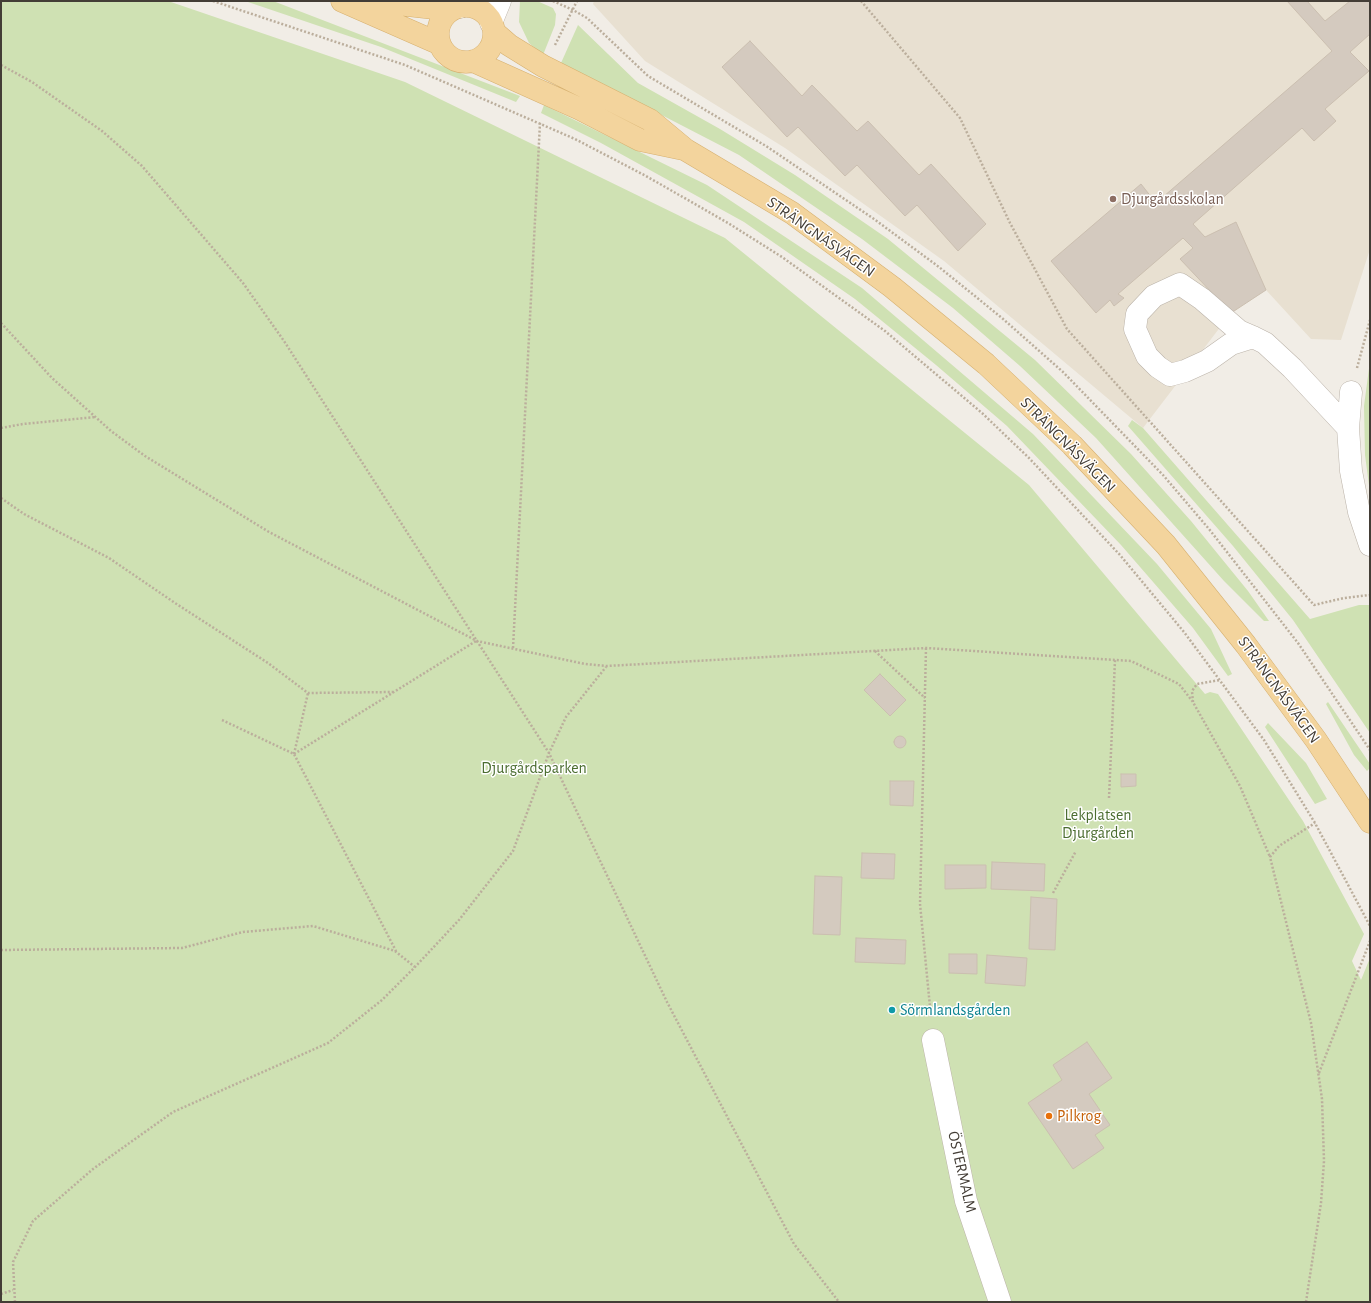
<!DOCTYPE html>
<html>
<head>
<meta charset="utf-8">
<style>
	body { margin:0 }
	#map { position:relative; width:1371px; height:1303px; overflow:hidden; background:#f1ede6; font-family:"Alegreya Sans",sans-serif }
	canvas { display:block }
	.frame { position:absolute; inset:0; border:2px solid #433d36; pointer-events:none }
</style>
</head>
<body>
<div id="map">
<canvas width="1371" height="1303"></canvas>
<div class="frame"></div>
</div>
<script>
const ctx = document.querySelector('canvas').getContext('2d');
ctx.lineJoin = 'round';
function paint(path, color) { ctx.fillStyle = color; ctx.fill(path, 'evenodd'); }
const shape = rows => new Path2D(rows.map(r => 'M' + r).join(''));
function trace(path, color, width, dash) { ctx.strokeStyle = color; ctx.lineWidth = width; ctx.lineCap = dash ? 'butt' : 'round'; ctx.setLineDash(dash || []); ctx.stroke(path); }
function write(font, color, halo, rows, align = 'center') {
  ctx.font = font + ' "Alegreya Sans",sans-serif'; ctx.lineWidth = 3; ctx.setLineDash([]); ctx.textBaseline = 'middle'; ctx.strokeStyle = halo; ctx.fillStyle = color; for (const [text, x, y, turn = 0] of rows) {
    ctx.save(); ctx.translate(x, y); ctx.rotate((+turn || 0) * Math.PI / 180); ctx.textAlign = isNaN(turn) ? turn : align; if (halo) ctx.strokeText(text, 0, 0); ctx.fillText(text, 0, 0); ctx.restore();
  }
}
paint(shape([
	[594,1,1370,1,1370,249,1341,340,1311,339,1266,290,1231,313,1143,428,944,261,785,148,645,61,593,4]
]), '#e8e0d1');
paint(shape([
	[1,1,168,1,405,82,725,238,1029,485,1205,694,1210,692,1218,694,1303,821,1364,934,1352,961,1361,980,1370,958,1370,1302,1,1302],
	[245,1,273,1,520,96,516,102,381,47],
	[520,1,537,1,553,8,556,14,555,25,543,55,529,43,519,22],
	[578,25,638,83,720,129,795,175,888,239,1035,360,1131,454,1191,521,1248,591,1269,621,1264,621,1224,581,1096,438,1020,366,953,308,862,239,739,155,561,63],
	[544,105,707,185,862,288,1033,434,1157,564,1211,629,1232,674,1228,676,1193,628,1121,545,1007,426,936,365,855,299,744,222,601,143,541,113],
	[1370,361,1370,493,1365,455,1364,406],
	[1132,420,1143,428,1310,619,1359,605,1370,605,1370,733,1293,620,1233,546,1128,426],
	[1328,702,1370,764,1370,768,1367,771,1354,755,1326,704],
	[1268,723,1306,763,1327,799,1315,804,1265,727]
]), '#cfe1b3');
const building = shape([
	[1287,1,1307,1,1325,21,1350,1,1370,1,1370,34,1350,52,1369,71,1325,109,1336,121,1314,141,1302,128,1193,224,1205,237,1236,222,1266,290,1231,313,1180,259,1193,248,1183,238,1118,294,1124,298,1114,306,1110,300,1096,313,1051,261,1141,184,1156,203,1332,51,1287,1],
	[750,41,802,96,812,85,857,131,868,121,919,175,931,164,986,224,958,251,917,205,905,216,857,165,845,176,798,127,787,137,722,67,750,41],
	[880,674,906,700,890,716,864,690,880,674],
	'894 742a6 6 0 1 1 12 0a6 6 0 1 1-12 0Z',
	[1121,774,1136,774,1136,786,1121,787,1121,774],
	[890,781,914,781,913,806,890,805,890,781],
	[862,853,895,854,894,879,861,878,862,853],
	[992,862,1045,864,1044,891,991,889,992,862],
	[945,865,986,865,986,888,945,889,945,865],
	[815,876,842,877,840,935,813,934,815,876],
	[1031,897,1057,899,1055,950,1029,949,1031,897],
	[856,938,906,940,905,964,855,962,856,938],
	[949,954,977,954,977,974,949,973,949,954],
	[987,955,1027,958,1025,986,985,983,987,955],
	[1087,1042,1112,1078,1089,1094,1110,1125,1095,1135,1104,1148,1073,1169,1028,1103,1062,1080,1053,1065,1087,1042]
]);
paint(building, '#d4cabf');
trace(building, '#cbbfb0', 1);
const minor = shape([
	[460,7,464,1],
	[491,23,500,1],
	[1253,337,1231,344,1207,361,1185,371,1170,375,1158,367,1147,356,1135,329,1137,314,1154,296,1180,284,1202,299,1239,331,1253,337,1265,343,1292,368,1348,428],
	[1351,392,1348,428,1351,471,1359,512,1370,545],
	[933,1040,966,1201,1000,1302]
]);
const major = shape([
	[342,1,440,44],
	[371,1,452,10],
	'438 34a28 28 0 1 1 56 0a28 28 0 1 1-56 0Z',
	[494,32,509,45,543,66,650,120,686,150,792,213,892,287,986,364,1072,445,1166,545,1246,645,1316,740,1370,822],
	[473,61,580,109,640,140,683,149]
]);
trace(minor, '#bbb3a9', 23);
trace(major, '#d6b06f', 23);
trace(shape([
	[213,1,405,65,575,139,646,176,728,223,782,257,885,331,982,413,1029,458,1120,555,1184,632,1264,740,1315,823,1370,926],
	[553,1,573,10,587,18,648,76,766,146,874,219,939,267,1002,318,1063,372,1163,475,1209,529,1298,643,1370,750],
	[861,1,960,118,1010,223,1067,329,1314,605,1344,598,1370,595],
	[555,45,577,1],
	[1,65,32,82,102,131,142,166,243,283,284,341,549,753,667,1002,794,1244,839,1302],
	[1,323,52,378,111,431,145,456,269,532,477,641,585,664,607,666,926,648,1131,661,1179,684,1193,702,1240,786,1270,857],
	[1357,368,1370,320],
	[1,428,23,424,96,417],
	[1,498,24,514,109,558,175,603,268,663,308,693,394,692],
	[513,648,540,123],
	[926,648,920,904,931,1017],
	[875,651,925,698],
	[1193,702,1192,691,1197,684,1220,680],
	[222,720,294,754,396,951],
	[294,754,476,641],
	[294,754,308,693],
	[1109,798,1115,660],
	[1053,893,1076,851],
	[1,950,182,948,243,932,313,926,395,951,415,967],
	[1319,1073,1370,941],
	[1,1294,13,1290],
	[15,1302,13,1262,33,1221,93,1169,173,1112,328,1043,382,1000,415,967,459,920,513,851,549,753,566,717,606,667],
	[1306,1302,1321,1203,1324,1161,1322,1099,1311,1023,1270,857,1279,846,1315,823]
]), '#bbae9c', 2.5, [2, 2]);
trace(minor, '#fff', 22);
trace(major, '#f3d49d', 22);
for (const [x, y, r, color] of [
	[1113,199,4,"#8d6e63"],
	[892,1010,4,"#0f9aa8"],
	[1049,1116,4,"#e8710a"]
]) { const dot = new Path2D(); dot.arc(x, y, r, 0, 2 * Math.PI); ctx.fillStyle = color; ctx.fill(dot); trace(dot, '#fff', 1.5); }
write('16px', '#785e54', '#fff', [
	["Djurgårdsskolan",1121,199]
], 'left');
write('16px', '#433d36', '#fff', [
	["STRÄNGNÄSVÄGEN",821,237,35],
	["STRÄNGNÄSVÄGEN",1068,445,45],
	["STRÄNGNÄSVÄGEN",1279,690,54],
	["ÖSTERMALM",962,1172,77]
]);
write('16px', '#4b6d30', '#fff', [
	["Djurgårdsparken",534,768],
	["Lekplatsen",1098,815],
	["Djurgården",1098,833]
]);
write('16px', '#0d838f', '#fff', [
	["Sörmlandsgården",900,1010]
], 'left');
write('16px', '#c56008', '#fff', [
	["Pilkrog",1057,1116]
], 'left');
</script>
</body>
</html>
